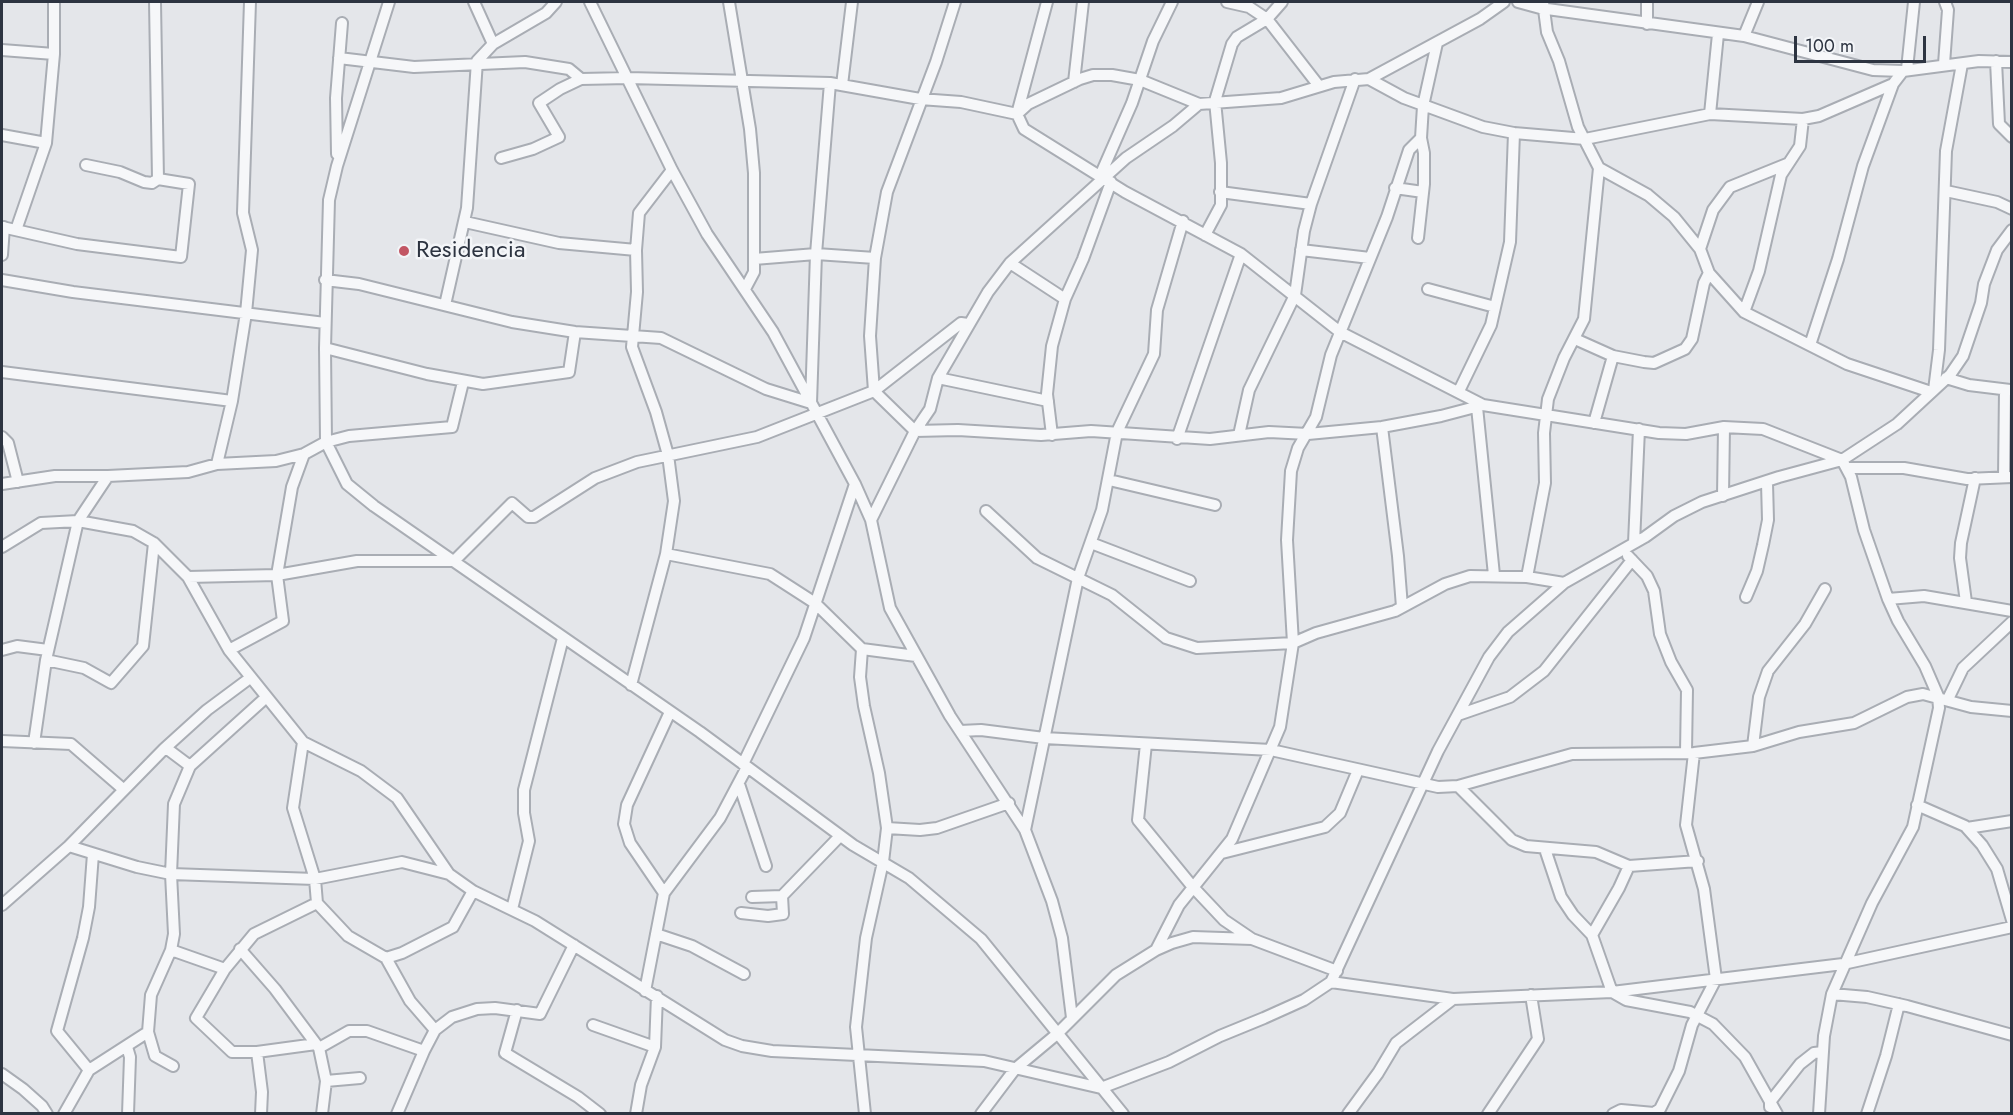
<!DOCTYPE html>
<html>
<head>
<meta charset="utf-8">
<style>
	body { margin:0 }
	#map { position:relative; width:2013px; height:1115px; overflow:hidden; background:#e4e6ea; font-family:Jost,sans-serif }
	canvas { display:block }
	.frame { position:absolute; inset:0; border:3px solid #2d3441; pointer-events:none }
	.scale { position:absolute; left:1794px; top:36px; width:132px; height:27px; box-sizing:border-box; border:3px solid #2d3441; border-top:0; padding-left:8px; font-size:18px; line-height:21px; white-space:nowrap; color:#2d3441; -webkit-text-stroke:4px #f3f5f8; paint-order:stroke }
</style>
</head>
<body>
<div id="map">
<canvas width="2013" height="1115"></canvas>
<div class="frame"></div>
<div class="scale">100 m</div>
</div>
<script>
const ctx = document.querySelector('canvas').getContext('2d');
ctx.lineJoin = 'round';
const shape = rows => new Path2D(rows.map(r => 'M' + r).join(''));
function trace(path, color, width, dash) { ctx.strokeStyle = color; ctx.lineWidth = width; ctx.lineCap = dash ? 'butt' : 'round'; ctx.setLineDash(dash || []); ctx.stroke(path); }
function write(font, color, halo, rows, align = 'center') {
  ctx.font = font + ' Jost,sans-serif'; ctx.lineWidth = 5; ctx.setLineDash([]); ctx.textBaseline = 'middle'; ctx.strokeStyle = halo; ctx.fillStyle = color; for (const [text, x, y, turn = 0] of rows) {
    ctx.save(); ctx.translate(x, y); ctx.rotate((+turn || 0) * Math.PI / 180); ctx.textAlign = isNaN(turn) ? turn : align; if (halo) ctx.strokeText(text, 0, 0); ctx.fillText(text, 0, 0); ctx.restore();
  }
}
const minor = shape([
	[155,2,158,179],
	[389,2,337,166,329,200,325,348,326,442,347,484,374,506,700,732,853,845,909,878,981,939,1123,1114],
	[474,2,493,44],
	[590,2,672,170,707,234,773,332,855,484,871,520,890,608,950,716,1025,830,1052,901,1062,938,1072,1018],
	[729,2,750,129,754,173,754,272,745,289],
	[955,2,936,62,887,192,875,258,870,336,874,391,915,431,958,430,1041,435,1091,431,1210,439,1269,432,1308,434,1382,427,1441,416,1483,405,1659,433,1686,434,1724,427,1763,429,1842,460,1851,477,1864,530,1888,599,1898,621,1925,666,1938,696,1939,708,1913,827,1872,903,1832,994,1824,1036,1819,1114],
	[1047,2,1017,114,1024,129,1125,192,1241,254,1340,332,1483,405],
	[1227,2,1249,7,1267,19,1319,86],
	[1518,2,1540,8,1744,36,1873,70,1903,71,1979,61,2012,62],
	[1647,24,1647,2],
	[1744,36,1758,2],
	[2,50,54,54],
	[339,58,414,67,525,62,569,69,581,79,628,78,830,83,920,99,961,102,1017,114],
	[1996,61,1999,124,2012,137],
	[1944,64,1948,10,1945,2],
	[1907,69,1914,2],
	[1369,79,1404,98,1483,127,1514,133,1585,139,1710,114,1803,119,1819,116,1893,84,1903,71],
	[1074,82,1083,2],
	[842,85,852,2],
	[1017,114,1028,104,1080,79,1093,75,1112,75,1140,80,1199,104,1281,98,1334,82,1369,79,1480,19,1504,2],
	[1710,114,1718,34],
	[2,135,46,143],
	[337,154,336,98,342,23],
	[501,158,533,149,559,137,539,103,560,89,581,79],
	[1599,168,1648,195,1674,217,1700,249,1709,273,1744,312,1847,364,1931,392],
	[1100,176,1132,103,1153,41,1172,2],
	[1395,188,1423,192],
	[1946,191,1997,202,2012,209],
	[1220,192,1311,204],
	[465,222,559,243,636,250],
	[2,227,77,244,181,257,189,184,158,179,152,183,144,182,120,172,86,165],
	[16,230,46,143,54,54,54,2],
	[1205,235,1221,205,1221,163,1215,101,1232,44,1237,37,1267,19,1282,2],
	[1418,238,1424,184,1424,153,1421,138],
	[1700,249,1713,210,1730,187,1787,164],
	[1301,250,1370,258],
	[2,255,4,227],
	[754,259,816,254,875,258],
	[1010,263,1065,299],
	[2,280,73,292,325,323],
	[325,280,359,284,512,322,575,332,661,338,766,389,811,403,816,254,830,83],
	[1428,289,1495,307],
	[445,305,467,208,477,61,493,44,546,13,556,2],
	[1744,312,1759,271,1781,175,1800,146,1803,119],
	[1575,339,1613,356,1644,362,1654,363,1685,349,1692,339,1704,283,1709,273],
	[1810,345,1838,259,1863,166,1893,84],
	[325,348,427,374,483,384,569,372,575,332],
	[2,372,232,401],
	[938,378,1048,401],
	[1946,378,1969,385,2010,390],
	[1934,390,1939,350,1946,151,1962,64],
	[1459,391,1491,325,1510,242,1514,133],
	[1477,407,1494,575],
	[1594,423,1613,356],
	[1382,427,1398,556,1402,607],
	[1052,435,1047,394,1052,346,1065,299,1083,259,1111,182],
	[1239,435,1249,390,1295,295,1304,231,1311,204,1355,79],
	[2,437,8,443,18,482],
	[1177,439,1241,254],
	[217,464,232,401,246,313,252,250,243,213,250,2],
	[1847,468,1904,468,1967,479,2012,477],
	[2004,477,2005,390],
	[1109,480,1215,505],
	[2,484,55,476,108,476,188,472,217,464,276,461,304,454,326,442,349,436,452,427,463,382],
	[1723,496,1724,427],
	[986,511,1037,558,1112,595,1166,638,1197,648,1293,643,1316,633,1395,611,1445,584,1470,576,1527,577,1564,583],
	[871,520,915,431,930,409,938,378,988,292,1010,263,1126,158,1173,126,1199,104],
	[1091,543,1190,581],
	[1634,543,1639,429],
	[2,547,41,523,78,521,133,531,154,543,188,577,229,650,303,742,361,771,397,798,449,874,473,891,535,921,725,1040,742,1046,772,1051,984,1061,1101,1088,1169,1062,1220,1036,1264,1018,1304,1000,1331,982,1438,751,1489,657,1508,632,1564,583,1645,537,1674,516,1702,502,1779,477,1842,460,1897,424,1950,375,1963,356,1981,303,1984,284,1997,250,2012,230],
	[666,554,770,574,815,603,862,649,916,656],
	[1628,556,1647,576,1654,591,1660,634,1671,662,1687,690,1686,752],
	[188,577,277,575,357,561,454,561,512,503,528,517,534,517,595,478,637,462,757,437,874,391,961,323,968,324],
	[1527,577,1545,483,1544,433,1548,399,1564,358,1584,319,1599,168,1578,127,1559,61,1547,32,1543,2],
	[1746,597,1757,571,1763,545,1768,520,1767,483],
	[1888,599,1924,596,2012,611],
	[1966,602,1960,558,1961,543,1975,478],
	[862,649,860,677,864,706,879,773,887,828,883,862,866,938,856,1027,865,1114],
	[2,650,17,646,48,650],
	[229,650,283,621,277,575,292,487,304,454],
	[46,660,84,668,111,683,143,646,154,543],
	[631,685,666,554,674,501,668,455,656,412,632,347,637,292,636,250,639,213,672,170],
	[1948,699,1963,668,2012,622],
	[1458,715,1510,697,1544,671,1632,560],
	[960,731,981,730,1044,738,1271,750,1438,787,1458,786,1572,754,1694,753,1753,746,1799,732,1854,723,1907,697,1923,694,1971,707,2012,711],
	[2,741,71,744,123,789],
	[303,742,293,808,315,879,317,903,348,936,386,958,402,953,453,927,473,891],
	[34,743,46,660,78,521,108,476],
	[1146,744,1138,820,1192,886,1224,920,1252,939],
	[1753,746,1759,697,1768,671,1805,624,1825,589],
	[166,748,190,766],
	[743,764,804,638,855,484],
	[739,784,766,866],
	[1458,786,1512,840,1526,846,1596,852,1629,866,1698,861],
	[1917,805,1965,826,1982,845,1997,869,2012,920],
	[887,828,920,830,937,828,1009,803],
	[1967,828,2012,821],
	[1025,830,1078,578,1102,510,1117,432,1154,354,1157,310,1183,221],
	[69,846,137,867,171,874,315,879,402,862,449,874],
	[1545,849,1561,897,1573,915,1592,935,1612,992,1626,1000,1690,1012,1713,1024,1745,1057,1777,1114],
	[1222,853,1325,827,1340,813,1358,770],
	[664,893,630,843,624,824,627,805,670,712],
	[752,897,782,896,840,836],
	[2,905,69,846,164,749,207,710,246,681],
	[512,909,529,841,524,813,524,790,563,638],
	[741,913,768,916,783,914,782,896],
	[656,934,692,946,744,974],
	[1592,935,1619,888,1629,866],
	[240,949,275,989,319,1048,326,1081,322,1114],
	[171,950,225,969],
	[1156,950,1179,905,1232,839,1280,727,1293,643,1287,540,1291,471,1298,448,1316,417,1331,355,1387,217,1409,150,1421,138,1423,106,1437,43],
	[386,958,410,1001,435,1030],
	[1331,982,1453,999],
	[645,991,664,893,720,818,747,767],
	[1832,994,1867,997,1907,1006,2012,1035],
	[517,1010,505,1053,578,1097,600,1114],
	[593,1025,655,1047],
	[148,1032,155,1056,173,1066],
	[316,1044,257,1052,232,1052,196,1018,225,969,254,934,317,903],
	[127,1047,130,1057,128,1114],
	[319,1048,349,1031,367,1031,424,1051,435,1030,452,1017,477,1009,495,1008,540,1014,574,945],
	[257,1052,262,1092,261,1114],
	[89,1070,57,1031,83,938,89,907,93,854],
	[2,1074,23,1089,42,1106,47,1114],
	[326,1081,360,1078],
	[1770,1107,1770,1102,1800,1064,1814,1053,1823,1052],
	[64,1114,89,1070,148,1032,151,995,171,950,174,934,171,874,174,804,190,766,262,701],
	[397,1114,424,1051],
	[636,1114,641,1085,655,1047,657,996],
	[981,1114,1015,1069,1057,1034,1116,975,1156,950,1172,943,1193,937,1252,939,1337,971],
	[1348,1114,1378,1073,1396,1043,1453,999,1612,992,1843,964,2012,927],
	[1488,1114,1538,1039,1531,995],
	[1613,1114,1621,1110,1654,1113,1660,1109,1679,1071,1692,1025,1716,979,1704,889,1686,825,1694,753],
	[1867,1114,1886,1056,1899,1004]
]);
trace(minor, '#a9adb4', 14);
trace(minor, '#f6f7f9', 10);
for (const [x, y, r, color] of [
	[404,251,6,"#c25664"]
]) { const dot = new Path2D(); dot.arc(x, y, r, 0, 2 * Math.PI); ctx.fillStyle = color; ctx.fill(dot); trace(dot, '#f3f5f8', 2); }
write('24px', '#2d3441', '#f3f5f8', [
	["Residencia",416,251]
], 'left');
</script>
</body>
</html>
